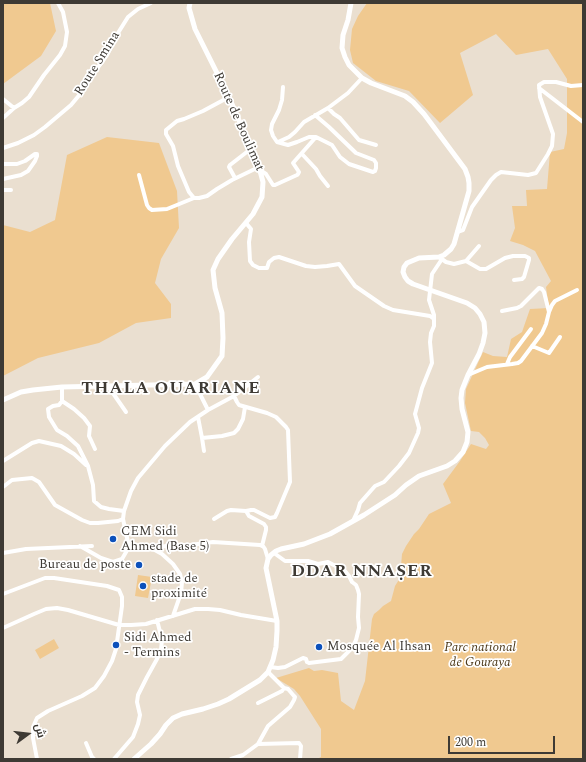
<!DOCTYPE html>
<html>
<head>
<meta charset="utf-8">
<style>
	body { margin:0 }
	#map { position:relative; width:586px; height:762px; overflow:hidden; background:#eadfd0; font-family:Spectral,Cairo,serif }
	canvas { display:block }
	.frame { position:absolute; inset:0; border:4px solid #3e3a34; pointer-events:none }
	.north { position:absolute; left:8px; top:714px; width:40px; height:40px; -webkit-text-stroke:3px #fff; paint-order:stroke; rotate:75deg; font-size:11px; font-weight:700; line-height:16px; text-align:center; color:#3e3a34 }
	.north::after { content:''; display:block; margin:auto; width:14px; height:18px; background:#3e3a34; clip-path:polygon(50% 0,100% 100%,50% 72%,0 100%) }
	.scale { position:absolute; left:448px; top:736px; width:107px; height:18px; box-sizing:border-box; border:2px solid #3e3a34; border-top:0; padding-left:5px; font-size:12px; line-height:14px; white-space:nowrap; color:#3e3a34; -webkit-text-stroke:3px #fff; paint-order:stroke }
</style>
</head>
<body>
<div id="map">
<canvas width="586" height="762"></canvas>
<div class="frame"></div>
<div class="north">ش</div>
<div class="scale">200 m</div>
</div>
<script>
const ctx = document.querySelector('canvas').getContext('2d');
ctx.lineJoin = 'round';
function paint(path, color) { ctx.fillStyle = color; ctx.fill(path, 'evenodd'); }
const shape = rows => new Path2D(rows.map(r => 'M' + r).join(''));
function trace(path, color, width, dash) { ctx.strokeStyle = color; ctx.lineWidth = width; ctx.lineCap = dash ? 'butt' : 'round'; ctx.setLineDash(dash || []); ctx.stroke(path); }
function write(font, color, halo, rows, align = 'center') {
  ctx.font = font + ' Spectral,serif'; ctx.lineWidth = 3.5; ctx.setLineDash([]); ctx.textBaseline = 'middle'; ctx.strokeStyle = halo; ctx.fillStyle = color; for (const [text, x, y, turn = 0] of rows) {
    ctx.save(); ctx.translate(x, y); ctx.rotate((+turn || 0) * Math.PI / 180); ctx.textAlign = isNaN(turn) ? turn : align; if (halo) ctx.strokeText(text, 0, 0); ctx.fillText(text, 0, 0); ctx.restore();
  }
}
paint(shape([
	[3,3,50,3,56,31,41,56,3,84],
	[367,3,583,3,583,759,317,759,321,757,321,729,300,696,294,689,276,678,309,668,314,671,322,670,338,673,341,701,354,710,365,681,372,619,374,614,379,610,383,606,391,601,395,586,400,578,402,554,406,546,414,534,419,529,429,514,451,503,443,484,460,461,471,444,486,449,489,445,485,438,479,432,471,431,465,403,466,389,483,352,493,356,507,357,511,339,522,332,530,309,549,308,546,287,551,281,535,251,523,245,510,241,515,228,512,206,527,206,526,190,547,189,550,152,564,149,567,133,567,79,548,49,516,55,496,34,460,53,473,95,440,123,409,91,376,81,353,63,350,50,352,29,358,16],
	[107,137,159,143,177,191,179,228,161,259,155,283,171,304,171,318,136,323,99,343,38,358,3,376,3,225,30,232,55,220,67,155],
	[138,575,152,577,148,598,135,596],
	[54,639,59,648,40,659,35,650]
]), '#f0c990');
trace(shape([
	[283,87,282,100,279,110,272,124,271,130,273,136,277,142,288,145,297,142,309,137,316,137,332,145,340,157,349,164,373,172,375,171,376,168,376,163,374,160,356,153,329,127,315,115],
	[539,88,583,122],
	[229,97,203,111,184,119,177,121,166,130,166,134,173,146,178,166,189,192,194,198,199,198,207,196,217,189,232,180,259,167],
	[3,99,14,108],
	[328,108,334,114,340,118,359,140,376,145],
	[3,118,14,108,22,103,29,97,44,75,60,55,65,46,67,32,63,12,58,3],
	[278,142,289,137,295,132,304,122,328,108,348,93,362,78],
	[3,148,18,143,34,135,45,127,71,105,81,93,99,66,107,55,118,33,128,17,138,9,151,3],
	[302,154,316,169,320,176,328,186],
	[3,164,17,164,25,161,35,154,37,154,37,156,35,161,28,171,21,175,3,179],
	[260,170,266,174,273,185,275,185,297,175,298,174,299,172,293,163,316,137],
	[139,175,147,205,149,208,152,210,167,209,194,198],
	[235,178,229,167,230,165,252,148],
	[3,190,11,190],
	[246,223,251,229,249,242,250,261,253,265,259,268,267,268,269,262,274,258,279,257,306,266,315,267,327,266,339,264,355,286,384,306,393,310,430,316,434,319,434,326,431,333,430,342,432,363,422,388,415,414,419,428,418,433,409,453,399,466,384,482,375,486,360,503,358,510,353,521],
	[457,232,463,230,472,207,491,180,496,175,501,172,528,175,536,173,548,154,552,146,553,134,540,97,539,85,544,82,556,82,571,86,583,85],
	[439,257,446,262,454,264,466,261,480,269,486,269,505,258,513,256,525,256,529,258,529,260,524,277,522,279,514,280],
	[466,261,479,246],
	[502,311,517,308,521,306,539,288,542,289,544,292,549,312],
	[434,319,434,315,429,300,432,274,442,259],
	[532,346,549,353,560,337],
	[507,364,510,357,531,329],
	[468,375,487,367,512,364,518,363,521,361,542,333,546,324,549,312,552,305,555,301,577,290],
	[108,386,126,412],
	[62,387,62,401,59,405,53,406,48,409,49,417,57,430,67,436,78,446,88,466,93,485,94,501,101,507,109,509,124,511],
	[62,401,74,409,84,418,90,426,89,436,95,449],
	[208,410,234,396,258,377],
	[198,417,202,438,204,451],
	[202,438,222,436,234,433,238,429,243,419,245,407],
	[3,461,32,443,39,441,61,446,74,454,86,465],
	[3,487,12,480,32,478,39,482,55,505,82,520,90,523,98,523,118,521,123,519],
	[246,511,249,516,264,524,266,527,266,530,262,546],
	[214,519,227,511,231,510,246,511,251,510,254,510,270,518,275,517,277,513,290,482,288,430,286,427,276,417,267,413,239,405,237,402,234,396],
	[80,546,101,558,113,562,122,559,129,547,123,519,124,511,131,491,138,478,165,446,190,422,208,410,195,384],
	[129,547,134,549,145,547,153,549,162,554,173,564,180,574,182,582,181,593,173,616],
	[153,549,170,545,190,545,213,542,260,545,263,546,265,549,268,559],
	[3,553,26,549,92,546],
	[3,594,45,578,54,578,107,586,119,590,122,597,122,606,116,649,112,661,104,676,95,688,82,696,48,711,37,718,33,727,33,738,37,759],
	[3,628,34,614,46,609,57,608,68,610,119,625,131,625,146,624,195,609,208,609,220,610,241,615,277,621],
	[270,667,278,668,285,667,303,658,306,659,307,662,309,663,341,659,352,648,356,640,359,628,358,617,359,594,358,590,356,585,352,582,349,576,345,571,328,562,318,564,308,561,285,561,274,553],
	[258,703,282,691,284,688],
	[86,743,92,757,94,759],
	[258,744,299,743,301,746,300,759],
	[114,759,133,737,138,724,140,715,137,702,138,695,147,677,157,659,161,650,162,640,157,620],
	[231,759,243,755,258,744,268,726,290,707,294,700,295,697,294,696,288,689,284,688,268,672]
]), '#fff', 4);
trace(shape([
	[3,400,21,392,33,390,62,387,195,384,207,377,222,356,223,338,222,313,215,288,213,270,218,259,232,239,253,214,262,197,263,182,259,167,229,97,195,29,189,8,190,3],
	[134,759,151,744,160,734,166,725,173,718,182,714,203,709,218,704,229,699,260,680,268,672,273,660,276,647,277,631,277,621,266,568,268,559,271,555,276,551,281,549,304,544,330,534,364,515,395,495,406,485,419,476,447,466,455,461,463,452,467,442,468,432,462,409,461,398,462,390,468,375,479,354,483,343,485,333,484,322,480,314,475,308,467,303,413,284,408,281,405,277,403,272,404,267,407,263,419,258,439,257,444,255,451,249,454,244,469,191,469,183,468,177,465,169,424,114,413,102,405,96,371,83,362,78,349,65,345,57,342,48,343,35,348,20,351,3]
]), '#fff', 5);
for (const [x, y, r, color] of [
	[113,539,4,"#0d51bb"],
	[139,565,4,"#0d51bb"],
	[143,586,4,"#0d51bb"],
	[116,645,4,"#0d51bb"],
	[319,647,4,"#0d51bb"]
]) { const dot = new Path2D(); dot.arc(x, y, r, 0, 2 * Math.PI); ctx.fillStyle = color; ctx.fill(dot); trace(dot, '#fff', 1.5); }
write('13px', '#3e3a34', '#fff', [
	["Route Smina",98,64,-58],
	["Route de Boulimat",238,122,66]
]);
write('13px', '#3e3a34', '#fff', [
	["CEM Sidi",121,532],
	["Ahmed (Base 5)",121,547],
	["Bureau de poste",131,565,"right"],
	["stade de",151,579],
	["proximité",151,594],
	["Sidi Ahmed",124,638],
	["- Termins",124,653],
	["Mosquée Al Ihsan",327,647]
], 'left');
write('italic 13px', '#4d3919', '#fff', [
	["Parc national",480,648],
	["de Gouraya",480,663]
]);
ctx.letterSpacing = '1px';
write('bold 17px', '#3e3a34', '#fff', [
	["THALA OUARIANE",171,390],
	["DDAR NNAṢER",362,573]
]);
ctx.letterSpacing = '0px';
</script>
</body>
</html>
